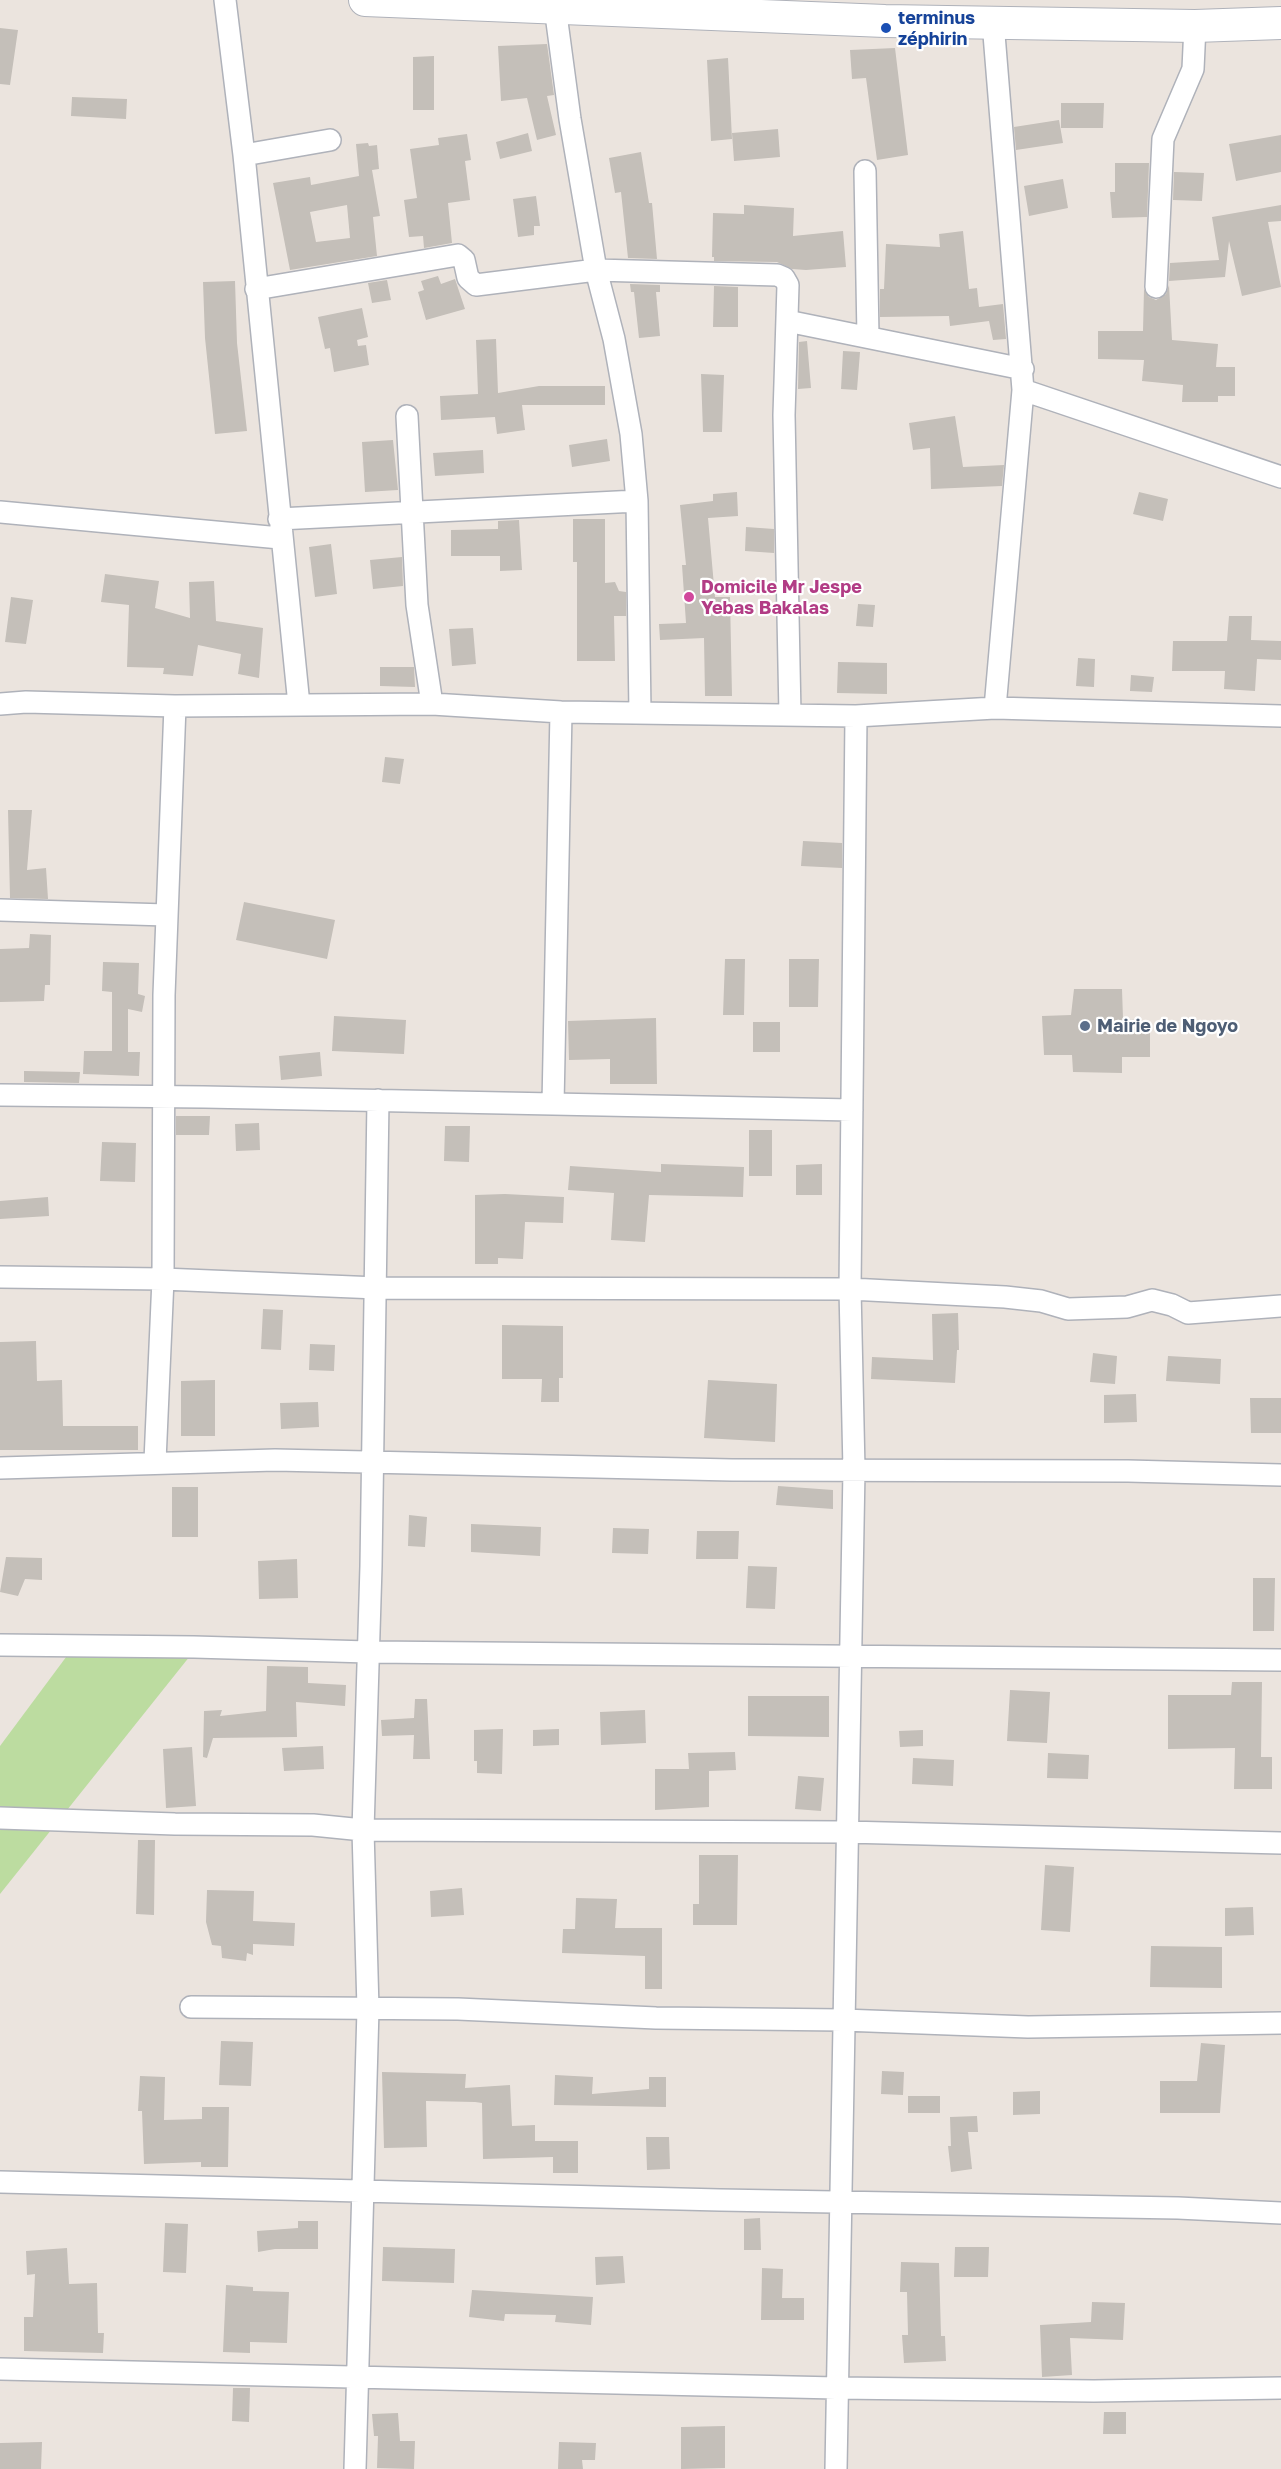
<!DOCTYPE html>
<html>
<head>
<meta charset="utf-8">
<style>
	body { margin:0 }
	canvas { display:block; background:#ebe4de }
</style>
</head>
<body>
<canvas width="1281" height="2469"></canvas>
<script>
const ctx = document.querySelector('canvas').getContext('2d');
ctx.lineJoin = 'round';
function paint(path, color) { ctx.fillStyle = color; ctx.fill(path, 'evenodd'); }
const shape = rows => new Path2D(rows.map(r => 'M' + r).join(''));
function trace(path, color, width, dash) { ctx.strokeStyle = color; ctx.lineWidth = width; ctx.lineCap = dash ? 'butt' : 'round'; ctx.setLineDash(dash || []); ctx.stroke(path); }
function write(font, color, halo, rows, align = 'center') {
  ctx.font = font + ' "Golos Text",sans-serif'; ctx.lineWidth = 4.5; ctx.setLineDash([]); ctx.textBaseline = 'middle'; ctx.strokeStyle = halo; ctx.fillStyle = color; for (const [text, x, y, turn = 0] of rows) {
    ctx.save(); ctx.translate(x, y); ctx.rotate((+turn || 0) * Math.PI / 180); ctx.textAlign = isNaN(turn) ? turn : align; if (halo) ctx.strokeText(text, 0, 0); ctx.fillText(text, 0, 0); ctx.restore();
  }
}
paint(shape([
	[78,1641,190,1656,0,1894,0,1746]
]), '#bcdca0');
paint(shape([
	[0,28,18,30,10,85,0,84],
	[547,44,554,95,547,96,556,135,537,140,527,98,501,101,498,46],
	[895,48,908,155,877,160,866,78,852,79,850,50],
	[434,56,434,110,413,110,413,57],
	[728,58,732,139,711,141,707,60],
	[72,97,127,99,126,119,71,116],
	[1061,103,1104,103,1103,128,1061,128],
	[1059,120,1063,143,1016,150,1014,127],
	[778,129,780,157,734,161,732,133],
	[528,133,532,151,500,159,496,142],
	[467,134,471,160,465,161,470,200,448,203,452,243,424,248,423,236,409,237,404,200,417,198,410,149,439,145,438,138],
	[1281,135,1281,172,1236,181,1229,144],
	[368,143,369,146,377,145,379,169,372,170,380,216,373,217,377,256,290,270,273,183,310,177,311,185,359,176,356,144],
	[347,205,350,238,316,242,310,212],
	[641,152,649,203,652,203,657,259,628,258,621,192,615,193,609,158],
	[1115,163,1149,163,1147,217,1112,218,1110,192,1115,192],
	[1174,172,1204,173,1202,201,1173,200],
	[1063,179,1068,208,1029,216,1024,186],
	[536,196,540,226,534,226,534,235,518,237,513,199],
	[744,205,794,208,793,236,843,231,846,267,806,270,792,269,777,262,714,261,714,257,712,257,713,213,744,214],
	[1281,205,1281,221,1268,222,1281,287,1242,296,1229,241,1225,277,1169,281,1170,263,1219,260,1212,217],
	[963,231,969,289,977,288,979,307,1003,304,1006,339,993,340,989,321,950,326,949,316,880,317,880,289,884,289,886,244,940,247,939,234],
	[438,276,441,284,455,279,465,309,426,320,418,292,424,290,421,281],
	[387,280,391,300,372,303,368,283],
	[235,281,237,343,247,431,215,434,205,338,203,282],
	[630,284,660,285,660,292,656,292,660,336,639,338,634,292,631,292],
	[1169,285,1172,340,1218,344,1216,367,1235,367,1235,396,1218,396,1218,402,1182,402,1183,385,1142,381,1144,360,1098,359,1098,331,1143,331,1144,289,1149,297,1156,300,1166,294],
	[714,286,738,287,738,327,713,327],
	[362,308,368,337,357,340,358,346,366,345,369,365,334,372,330,348,325,349,318,317],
	[496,339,498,393,539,386,605,386,605,405,522,405,525,430,497,434,495,417,441,420,440,396,478,394,476,340],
	[807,341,811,388,798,389,799,342],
	[843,351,860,352,857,390,841,389],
	[701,374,724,375,722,432,703,432],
	[955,416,963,467,1004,465,1002,486,931,489,930,448,913,450,909,423],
	[607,439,610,461,572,467,569,445],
	[393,440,398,490,365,492,362,442],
	[483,450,484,473,435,476,433,453],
	[737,492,738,516,708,518,715,597,730,597,732,696,705,696,704,638,660,640,659,624,686,623,682,565,686,565,680,505,713,501,713,494],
	[1139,492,1168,499,1163,521,1133,514],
	[573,519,605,519,605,583,615,582,619,591,626,592,626,616,614,616,615,661,577,661,577,562,573,562],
	[519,520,522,570,500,571,500,556,451,556,451,530,498,529,498,521],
	[746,527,774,529,774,553,745,551],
	[331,544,337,594,315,597,309,547],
	[402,557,403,586,373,589,370,560],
	[105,574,159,581,155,608,190,618,189,582,214,581,216,621,263,628,259,678,238,674,241,654,198,645,193,676,163,674,164,668,127,667,129,605,101,602],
	[11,597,33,600,26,644,5,642],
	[858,604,875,605,873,627,856,626],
	[1229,616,1252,616,1251,640,1281,641,1281,660,1257,659,1255,691,1224,689,1225,671,1172,671,1173,641,1227,641],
	[473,628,476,664,452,666,449,629],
	[1078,658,1095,659,1094,687,1076,686],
	[838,662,887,663,887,694,837,693],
	[380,667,414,667,415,687,380,686],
	[1131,675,1154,677,1152,692,1130,691],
	[385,757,404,759,400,784,382,782],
	[8,810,32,810,27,870,46,868,48,899,10,898],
	[803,841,842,843,842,868,801,866],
	[244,902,335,920,327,959,236,940],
	[30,934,51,935,50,985,45,985,44,1001,0,1002,0,949,29,948],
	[725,959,745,959,744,1015,723,1015],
	[789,959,819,959,818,1007,789,1007],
	[103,962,139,963,138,994,145,996,142,1012,128,1009,128,1052,140,1052,139,1076,83,1074,84,1051,112,1051,112,992,102,991],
	[1074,989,1122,989,1123,1019,1150,1021,1150,1057,1122,1057,1122,1073,1073,1072,1072,1055,1044,1055,1042,1016,1071,1015],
	[334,1016,406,1020,404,1054,332,1051],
	[656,1018,657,1084,610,1084,610,1059,569,1060,568,1021],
	[753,1022,780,1022,780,1052,753,1052],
	[320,1052,322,1076,281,1080,279,1056],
	[24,1071,80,1072,79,1083,24,1082],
	[176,1116,210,1116,209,1135,176,1135],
	[259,1123,260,1150,236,1151,235,1124],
	[445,1126,470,1126,469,1162,444,1161],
	[749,1130,772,1130,772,1176,749,1176],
	[102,1142,136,1143,135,1182,100,1181],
	[661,1164,744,1167,743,1197,649,1195,645,1242,611,1240,614,1193,568,1190,570,1166,661,1172],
	[822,1164,822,1195,796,1195,796,1165],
	[505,1194,564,1197,563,1223,525,1222,523,1259,498,1258,498,1264,475,1264,475,1195],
	[48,1197,49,1216,0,1219,0,1201],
	[263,1309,283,1310,281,1350,261,1349],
	[958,1313,959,1350,957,1350,955,1383,871,1379,872,1357,933,1360,932,1314],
	[502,1325,563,1326,563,1378,559,1378,559,1402,541,1402,542,1379,502,1379],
	[36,1341,37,1381,62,1380,63,1426,138,1426,138,1450,0,1450,0,1342],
	[310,1344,335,1345,334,1371,309,1370],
	[1093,1353,1117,1356,1115,1384,1090,1382],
	[1168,1356,1221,1359,1220,1384,1166,1381],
	[215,1380,215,1436,181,1436,181,1381],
	[708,1380,777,1384,775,1442,704,1438],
	[1136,1394,1137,1422,1104,1423,1104,1395],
	[1250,1398,1281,1398,1281,1433,1251,1433],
	[318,1402,319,1427,281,1429,280,1403],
	[778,1486,833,1490,833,1509,776,1505],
	[172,1487,198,1487,198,1537,172,1537],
	[409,1515,427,1517,425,1547,408,1546],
	[471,1524,541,1527,540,1556,471,1552],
	[613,1528,649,1529,648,1554,612,1553],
	[697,1531,739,1531,738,1559,696,1559],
	[6,1557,42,1558,42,1580,25,1579,18,1596,0,1592],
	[297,1559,298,1598,259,1599,258,1561],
	[748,1566,777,1567,775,1609,746,1608],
	[1253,1578,1275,1578,1274,1631,1253,1631],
	[267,1666,308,1667,308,1683,346,1685,345,1706,296,1702,297,1737,213,1738,207,1758,203,1757,204,1711,222,1710,220,1716,266,1711],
	[1232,1682,1262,1682,1261,1757,1272,1757,1272,1789,1234,1789,1235,1748,1168,1749,1168,1695,1231,1695],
	[1010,1690,1050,1692,1047,1743,1007,1741],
	[748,1696,829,1696,829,1737,748,1736],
	[415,1699,427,1699,430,1759,413,1759,414,1735,382,1736,381,1720,414,1718],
	[645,1710,646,1743,601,1745,600,1712],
	[503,1729,502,1774,477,1773,477,1761,474,1761,474,1730],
	[559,1729,559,1745,533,1746,533,1730],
	[923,1730,923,1746,900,1747,899,1731],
	[323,1746,324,1769,284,1771,282,1748],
	[192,1747,196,1806,166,1808,163,1749],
	[735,1752,736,1770,709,1771,709,1807,655,1810,655,1769,689,1769,688,1753],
	[1048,1753,1089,1755,1088,1779,1047,1778],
	[913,1758,954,1760,953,1786,912,1784],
	[798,1776,824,1778,821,1811,795,1809],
	[138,1840,155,1840,154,1915,136,1914],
	[699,1855,738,1855,737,1925,693,1925,693,1904,699,1904],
	[1045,1865,1074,1867,1070,1932,1041,1930],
	[462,1888,464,1915,431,1917,430,1891],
	[207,1890,254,1891,253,1921,295,1923,294,1946,253,1944,253,1955,247,1953,246,1961,222,1958,221,1946,212,1945,206,1922],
	[576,1898,617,1899,615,1928,662,1928,662,1989,645,1989,645,1956,562,1953,563,1929,575,1929],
	[1253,1907,1254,1935,1225,1936,1225,1908],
	[1151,1946,1222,1947,1222,1988,1150,1987],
	[221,2041,253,2042,251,2086,219,2085],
	[1201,2043,1225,2045,1220,2113,1160,2113,1160,2081,1197,2081],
	[882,2071,904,2072,903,2095,881,2094],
	[382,2072,466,2074,465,2088,510,2085,512,2126,535,2125,535,2141,578,2141,578,2173,553,2173,553,2157,483,2159,482,2103,475,2102,426,2101,427,2147,384,2148],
	[555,2075,593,2077,592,2094,649,2089,649,2077,666,2077,666,2107,554,2105],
	[140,2076,165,2077,164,2120,202,2119,202,2107,229,2107,228,2167,201,2167,201,2162,144,2164,142,2111,138,2111],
	[1040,2091,1040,2114,1013,2115,1013,2092],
	[908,2096,940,2096,940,2113,908,2113],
	[977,2116,978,2132,968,2132,972,2169,951,2172,948,2146,951,2146,950,2117],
	[646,2137,669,2137,670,2169,647,2170],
	[760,2218,761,2250,744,2250,744,2219],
	[298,2221,318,2221,318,2249,275,2249,258,2252,257,2231,298,2228],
	[165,2223,188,2224,186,2273,163,2272],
	[383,2247,455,2249,454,2283,382,2281],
	[955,2247,989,2247,988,2277,954,2277],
	[67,2248,69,2284,97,2283,98,2333,104,2333,103,2353,24,2351,24,2317,33,2317,35,2274,27,2275,26,2251],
	[623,2256,625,2283,596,2285,595,2257],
	[901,2262,939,2263,941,2336,945,2336,946,2361,904,2363,902,2335,908,2335,907,2292,900,2292],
	[762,2268,783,2269,782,2298,804,2298,804,2320,761,2320],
	[226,2285,253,2287,253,2291,289,2292,287,2343,250,2342,250,2353,223,2352],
	[472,2290,593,2297,591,2325,555,2322,556,2315,505,2314,504,2321,469,2317],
	[1092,2302,1125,2303,1123,2340,1070,2338,1072,2375,1042,2377,1040,2325,1091,2322],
	[233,2388,250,2388,249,2422,232,2421],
	[1104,2412,1126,2412,1126,2434,1103,2434],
	[398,2413,400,2441,415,2441,414,2469,377,2468,378,2436,374,2436,372,2414],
	[725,2426,725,2468,681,2469,681,2427],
	[42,2442,41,2469,0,2469,0,2443],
	[559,2442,596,2443,595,2460,582,2460,583,2469,558,2469]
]), '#c4bfb9');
const street = shape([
	[225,0,244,155,299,705],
	[555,7,570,119,596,270,614,339,631,434,637,501,640,713],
	[993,22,1023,390,1281,477],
	[244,155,330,140],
	[865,171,868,337],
	[1156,287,1163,139,1193,69,1195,26],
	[256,289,458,255,464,260,468,278,476,285,596,270,777,275,784,278,788,285,784,415,790,715],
	[787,321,1023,369],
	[407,416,417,605,432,704],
	[0,512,280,538],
	[279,519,637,501],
	[0,704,26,702,175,706,432,704,561,712,856,716,995,708,1281,716],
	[995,708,1023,390],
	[0,910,166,915],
	[0,1095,204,1097,852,1110],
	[553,1104,561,712],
	[0,1277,163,1279,377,1288,850,1289,1005,1297,1041,1301,1068,1309,1127,1307,1152,1300,1172,1305,1188,1313,1281,1306],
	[155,1461,163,1279,164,995,175,706],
	[0,1468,275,1460,732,1470,1128,1471,1281,1475],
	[0,1645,194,1647,368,1652,1281,1660],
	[0,1818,175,1824,313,1825,363,1830,846,1832,1281,1843],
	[191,2007,458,2009,656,2018,843,2020,1028,2027,1281,2023],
	[0,2182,720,2200,1178,2208,1281,2213],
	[0,2369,836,2388,1094,2391,1281,2388],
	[355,2469,368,2009,363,1830,371,1566,378,1100],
	[836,2469,854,1470,850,1289,856,716]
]);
const secondary = shape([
	[365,0,885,21,1195,26,1281,23]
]);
trace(street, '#afb2ba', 24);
trace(secondary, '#afb2ba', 34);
trace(street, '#fff', 21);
trace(secondary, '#fff', 32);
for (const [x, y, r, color] of [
	[886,28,6,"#1a4fb4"],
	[689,597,6,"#d1479c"],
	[1085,1026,6,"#5c6f8a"]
]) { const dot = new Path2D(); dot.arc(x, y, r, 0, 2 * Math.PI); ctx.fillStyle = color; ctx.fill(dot); trace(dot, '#fff', 2); }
write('bold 18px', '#164399', '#fff', [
	["terminus",898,18],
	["zéphirin",898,39]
], 'left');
write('bold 18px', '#b23c85', '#fff', [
	["Domicile Mr Jespe",701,587],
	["Yebas Bakalas",701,608]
], 'left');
write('bold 18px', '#4e5e75', '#fff', [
	["Mairie de Ngoyo",1097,1026]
], 'left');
</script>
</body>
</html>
